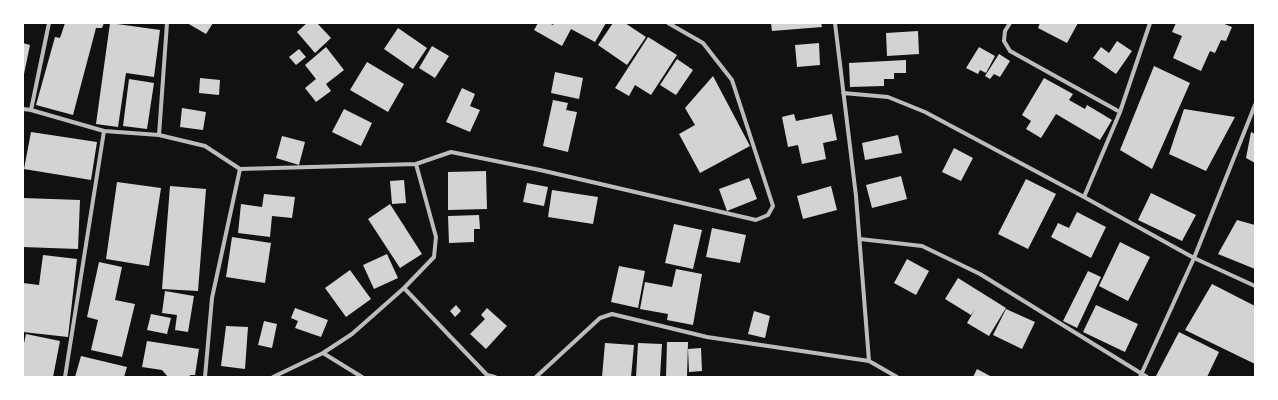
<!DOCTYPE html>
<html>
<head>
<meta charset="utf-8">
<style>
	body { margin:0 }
	#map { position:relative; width:1278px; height:400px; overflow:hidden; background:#111; font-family:"Work Sans",sans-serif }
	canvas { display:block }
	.frame { position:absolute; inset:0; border:24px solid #fff; pointer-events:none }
</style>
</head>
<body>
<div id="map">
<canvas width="1278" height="400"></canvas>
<div class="frame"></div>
</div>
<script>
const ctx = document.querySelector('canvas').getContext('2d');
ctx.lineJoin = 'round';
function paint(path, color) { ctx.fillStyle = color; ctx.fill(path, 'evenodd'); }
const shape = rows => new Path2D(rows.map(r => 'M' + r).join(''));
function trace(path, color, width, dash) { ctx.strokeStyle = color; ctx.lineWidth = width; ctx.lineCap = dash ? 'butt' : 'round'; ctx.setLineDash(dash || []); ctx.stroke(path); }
paint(shape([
	[65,23,104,23,102,28,96,28,73,115,36,105,55,37,60,38],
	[110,23,160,30,154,77,126,73,118,127,96,124],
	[187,23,213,23,206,34],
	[307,23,317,23,331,38,315,53,297,32],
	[538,23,549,23,553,25,554,23,606,23,595,42,571,29,562,46,534,30],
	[613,23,625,23,646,37,627,65,598,45],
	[771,23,821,23,822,27,772,31],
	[1040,23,1078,23,1067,43,1038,28],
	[1176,23,1222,23,1232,27,1226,41,1221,40,1215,53,1210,51,1201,71,1173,58,1182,36,1172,32],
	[398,28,427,48,413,69,384,49],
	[918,31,919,54,887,56,886,33],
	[648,37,677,55,651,95,635,85,629,96,615,88],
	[1117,41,1132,51,1116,74,1093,58,1101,47,1109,53],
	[23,43,30,45,24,74,23,74],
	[819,43,820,65,797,67,795,45],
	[432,46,449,56,435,78,419,68],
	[326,47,344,70,326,84,331,91,316,102,305,88,316,79,305,65],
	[979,47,995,56,986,73,980,70,978,74,966,68],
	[299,49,306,57,296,65,289,57],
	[999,54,1010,61,1000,77,994,74,990,79,985,76],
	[677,59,693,70,676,95,660,85],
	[906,60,906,73,894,73,894,79,884,79,884,86,850,87,849,63],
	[367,62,404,84,388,112,350,90],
	[1154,66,1190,83,1152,169,1120,150],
	[555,72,583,78,579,99,551,93],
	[713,76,750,146,700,173,679,134,695,125,685,108],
	[200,78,220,80,219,95,199,93],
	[1044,78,1073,94,1069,100,1085,109,1087,105,1112,120,1100,140,1056,114,1041,138,1026,129,1031,121,1022,115],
	[129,79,154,83,147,129,123,126],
	[462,88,475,94,470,106,480,110,470,132,446,122],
	[553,100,568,103,566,110,577,112,568,152,543,146],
	[182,108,206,112,203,130,180,127],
	[344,109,372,123,361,146,332,132],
	[1184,109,1235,117,1206,171,1169,154],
	[794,114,796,121,832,114,837,140,823,143,826,159,802,164,798,145,788,147,782,117],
	[31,132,97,142,91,180,24,169],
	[1251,132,1255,134,1255,163,1246,158],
	[898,135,902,153,865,160,862,143],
	[282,136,305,142,299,165,276,158],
	[954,148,973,158,961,181,942,172],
	[486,171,487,209,448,210,448,172],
	[901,176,907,199,872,208,866,185],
	[749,178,757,199,727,211,719,189],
	[1026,179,1056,194,1028,249,998,234],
	[404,180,406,203,392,204,390,181],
	[117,182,161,188,149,266,106,259],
	[527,183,548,187,544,206,523,202],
	[170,186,206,189,198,291,162,289],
	[831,186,837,210,803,219,797,196],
	[552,190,598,197,593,224,548,217],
	[1151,193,1196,215,1182,241,1138,220],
	[264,194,295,197,292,218,272,216,270,237,238,233,241,204,262,207],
	[23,198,80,200,78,249,23,247],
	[390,204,422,254,400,268,368,219],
	[1077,212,1106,227,1091,258,1051,237,1058,223,1069,228],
	[479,215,480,229,474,229,474,242,449,243,448,216],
	[1237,220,1255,225,1255,269,1218,254],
	[674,224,702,230,693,269,665,263],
	[712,228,746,235,740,263,706,257],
	[232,237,271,243,265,283,226,277],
	[1120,242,1150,257,1128,301,1099,286],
	[387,254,398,278,374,289,363,265],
	[43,255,77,259,68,337,23,332,23,283,39,285],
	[907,259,929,271,916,295,894,283],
	[99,262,122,267,115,300,135,304,122,357,91,350,98,320,87,317],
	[619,266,645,271,638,308,611,302],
	[676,269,702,274,693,325,667,320,668,314,640,309,645,282,672,287],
	[350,270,371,299,346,317,325,288],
	[1088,271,1101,277,1077,328,1063,321],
	[958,278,1006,308,989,336,967,323,975,309,971,315,945,299],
	[1212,284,1255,306,1255,364,1185,330],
	[165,291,194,296,188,332,175,330,177,315,162,313],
	[456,305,461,311,455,317,450,311],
	[1096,305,1138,324,1125,352,1083,332],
	[295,308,328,320,321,337,295,328,298,321,291,318],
	[487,308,507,326,486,349,470,334,485,319,481,315],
	[1006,309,1035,322,1022,349,993,335],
	[754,311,770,316,765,338,748,334],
	[151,314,171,318,167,334,147,330],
	[264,321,277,324,272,348,258,345],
	[226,326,248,327,245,369,221,366],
	[1179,332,1219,352,1207,377,1159,377,1156,376],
	[26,334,60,341,53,377,23,377,23,348],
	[147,341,199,349,195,375,190,375,189,377,168,377,162,370,142,367],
	[667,342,688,342,687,377,666,377],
	[605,343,634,345,631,377,602,377],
	[638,343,662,344,660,377,636,377],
	[701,348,702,371,689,372,688,349],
	[81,356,127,367,124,377,75,377],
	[977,369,992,377,973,377]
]), '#d3d3d3');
trace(shape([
	[835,23,856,196,869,361],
	[1010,23,1005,31,1004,41,1010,51,1120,112],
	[843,93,888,97,925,112,1084,197,1194,258,1255,286],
	[23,109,31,110,104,131,159,135,205,146,240,169,416,164,451,152,540,170,756,220,768,215,773,206,732,80,703,43,668,23],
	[31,110,49,23],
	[159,135,167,23],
	[1084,197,1120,112,1150,23],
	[860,239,922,246,980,274,1147,377],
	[404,288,487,375,495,377],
	[323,353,362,377],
	[65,377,104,131],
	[205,377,212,298,240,169],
	[273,377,323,353,352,334,404,288,434,257,436,237,416,164],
	[536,377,600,318,612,314,707,337,869,361,897,377],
	[1140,377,1194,258,1255,105]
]), '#bcbcbc', 4);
</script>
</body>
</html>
